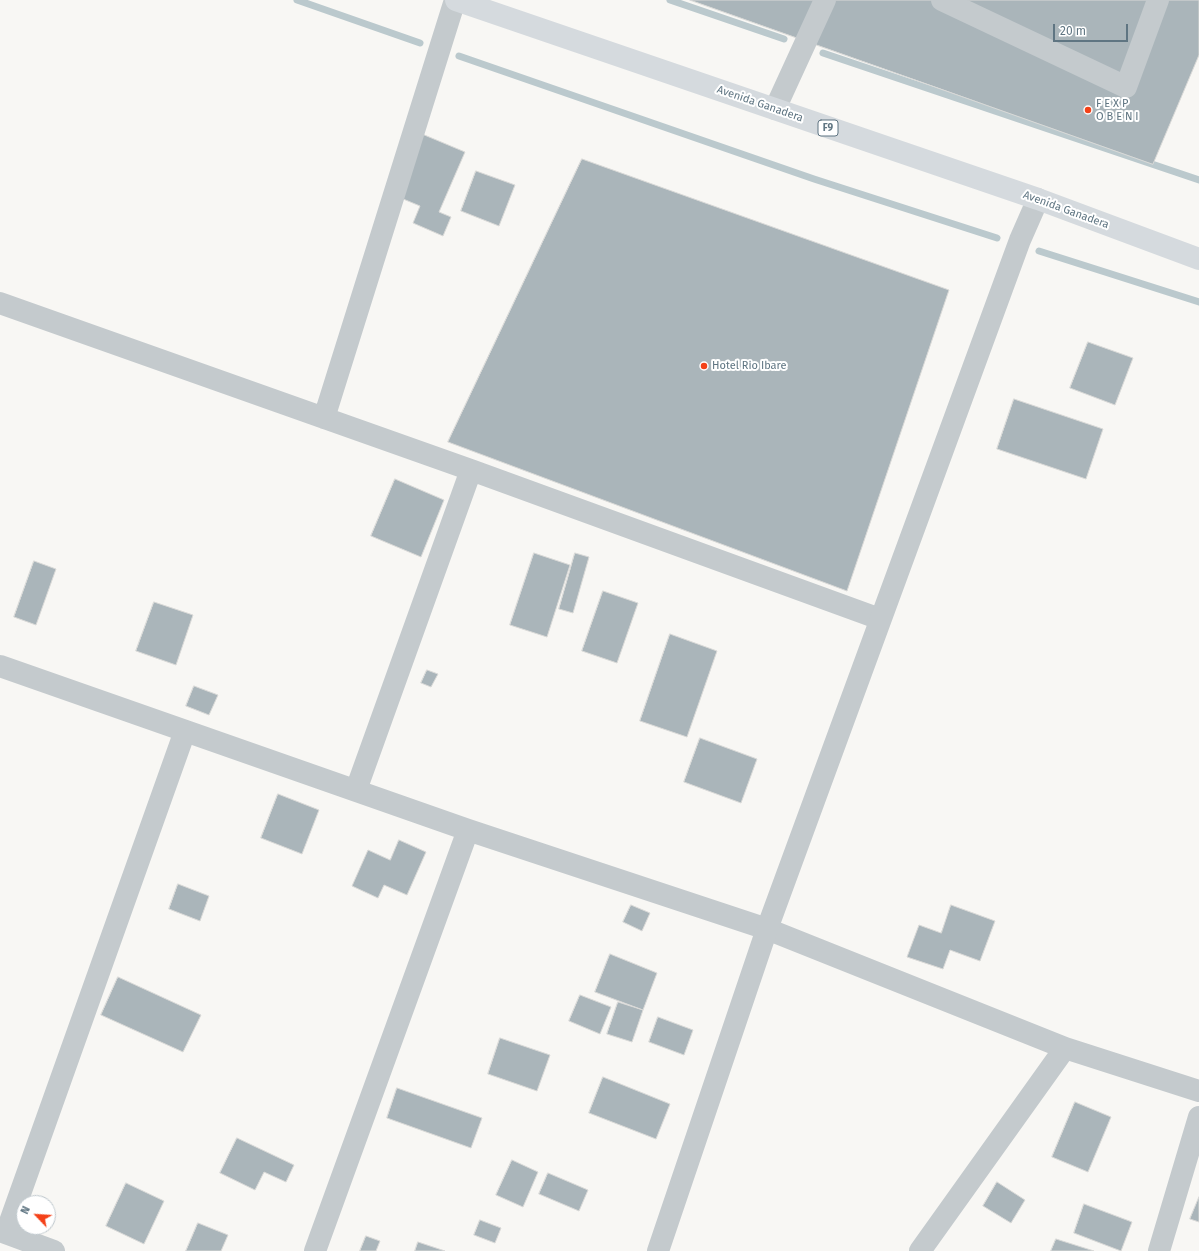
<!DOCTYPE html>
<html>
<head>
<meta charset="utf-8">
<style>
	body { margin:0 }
	#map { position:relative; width:1199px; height:1251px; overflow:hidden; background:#f8f7f4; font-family:"Fira Sans",sans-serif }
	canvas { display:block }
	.north { position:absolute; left:16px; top:1195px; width:40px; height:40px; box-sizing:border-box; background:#fff; border:1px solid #bfc8cd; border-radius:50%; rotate:295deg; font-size:11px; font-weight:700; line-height:16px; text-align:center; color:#5f7582 }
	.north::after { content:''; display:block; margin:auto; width:14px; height:18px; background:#f44118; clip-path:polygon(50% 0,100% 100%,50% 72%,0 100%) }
	.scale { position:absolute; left:1053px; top:24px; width:75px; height:18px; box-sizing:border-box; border:2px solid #5f7582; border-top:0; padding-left:5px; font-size:12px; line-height:14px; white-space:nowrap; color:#5f7582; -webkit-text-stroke:3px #fff; paint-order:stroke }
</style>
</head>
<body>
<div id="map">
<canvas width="1199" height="1251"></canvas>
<div class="north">N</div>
<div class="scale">20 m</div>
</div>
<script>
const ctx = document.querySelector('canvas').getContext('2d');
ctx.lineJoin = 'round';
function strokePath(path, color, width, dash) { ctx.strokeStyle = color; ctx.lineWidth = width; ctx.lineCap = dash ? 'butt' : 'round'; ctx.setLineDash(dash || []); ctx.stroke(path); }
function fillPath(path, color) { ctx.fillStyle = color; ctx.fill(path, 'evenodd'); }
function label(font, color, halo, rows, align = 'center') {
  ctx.font = font + ' "Fira Sans",sans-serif'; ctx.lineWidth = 4; ctx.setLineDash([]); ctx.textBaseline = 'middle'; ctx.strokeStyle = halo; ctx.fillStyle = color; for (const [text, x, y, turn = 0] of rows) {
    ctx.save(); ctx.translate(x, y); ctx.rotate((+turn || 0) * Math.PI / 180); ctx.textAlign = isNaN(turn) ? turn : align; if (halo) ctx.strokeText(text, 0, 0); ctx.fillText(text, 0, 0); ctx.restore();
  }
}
const stream = new Path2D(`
	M 297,0 L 420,43
	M 670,0 L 784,39
	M 823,53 L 1199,180
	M 459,56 L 814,179 L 997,238
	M 1039,251 L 1199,302`);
const building = new Path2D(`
	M 690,0 L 1199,0 L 1199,55 L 1153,164 Z
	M 422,134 L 465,152 L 439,212 L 451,217 L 443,236 L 413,223 L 420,206 L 396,196 Z
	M 582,159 L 949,290 L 847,591 L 448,442 Z
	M 476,171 L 515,185 L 499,226 L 461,211 Z
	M 1088,342 L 1133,358 L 1115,405 L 1070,388 Z
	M 1014,399 L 1103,429 L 1086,479 L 997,449 Z
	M 395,479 L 444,500 L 421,557 L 371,536 Z
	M 534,553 L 570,565 L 547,637 L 510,625 Z
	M 575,553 L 589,557 L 573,613 L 559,609 Z
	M 34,561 L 56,569 L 36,625 L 14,617 Z
	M 603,591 L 638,603 L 617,663 L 582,651 Z
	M 154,602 L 193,615 L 176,665 L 136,651 Z
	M 670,634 L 717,651 L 687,737 L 640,721 Z
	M 427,670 L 438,674 L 431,687 L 421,683 Z
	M 194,686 L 218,695 L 209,715 L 186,706 Z
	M 700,738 L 757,759 L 741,803 L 684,782 Z
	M 278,794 L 319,810 L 302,854 L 261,838 Z
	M 399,840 L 426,852 L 407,895 L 384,885 L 378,898 L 352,886 L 368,850 L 390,860 Z
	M 178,884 L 209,896 L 200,921 L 169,909 Z
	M 631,905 L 650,913 L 642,931 L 623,922 Z
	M 951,905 L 995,921 L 980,961 L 950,950 L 943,969 L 907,957 L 919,925 L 941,933 Z
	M 610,954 L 657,973 L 643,1010 L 595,992 Z
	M 118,977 L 201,1015 L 183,1052 L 101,1015 Z
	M 580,995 L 611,1007 L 600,1034 L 569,1021 Z
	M 618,1002 L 643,1010 L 632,1042 L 607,1034 Z
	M 658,1017 L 693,1030 L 684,1055 L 649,1042 Z
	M 500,1038 L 550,1055 L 537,1091 L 488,1074 Z
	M 603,1077 L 670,1104 L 656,1139 L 589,1113 Z
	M 397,1088 L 482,1118 L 471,1148 L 387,1118 Z
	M 1075,1102 L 1111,1117 L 1088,1172 L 1052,1157 Z
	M 237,1138 L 294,1165 L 286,1182 L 264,1172 L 255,1190 L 220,1173 Z
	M 512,1160 L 538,1172 L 523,1207 L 496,1195 Z
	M 548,1173 L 588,1190 L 579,1211 L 539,1194 Z
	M 997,1182 L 1025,1200 L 1011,1223 L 983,1206 Z
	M 126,1183 L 164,1201 L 144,1244 L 106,1226 Z
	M 1199,1197 L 1199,1222 L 1190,1219 Z
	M 1084,1204 L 1132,1222 L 1121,1251 L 1074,1233 Z
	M 480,1220 L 501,1228 L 495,1243 L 474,1235 Z
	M 198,1223 L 228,1235 L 221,1251 L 186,1251 Z
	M 366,1236 L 380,1241 L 376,1251 L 360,1251 Z
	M 1056,1239 L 1094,1251 L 1051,1251 Z
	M 418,1242 L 445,1251 L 415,1251 Z`);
const minor = new Path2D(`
	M 942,0 L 1126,87 L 1158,0
	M 775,109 L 825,0
	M 0,303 L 471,470 L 880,619
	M 324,418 L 455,0
	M 0,666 L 468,830 L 767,929 L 1065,1048 L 1199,1091
	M 356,790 L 471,470
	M 0,1231 L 54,1251
	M 6,1233 L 185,731
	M 315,1251 L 468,830
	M 920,1251 L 1065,1048
	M 1159,1251 L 1199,1117`);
const tertiary = new Path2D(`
	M 658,1251 L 767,929 L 1020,240 L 1038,199`);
const trunk = new Path2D(`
	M 456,0 L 1038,199 L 1199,259`);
const markers = [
	[1088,110,4,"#f44118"],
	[704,366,4,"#f44118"]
];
const shields = [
	[828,128,20]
];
const shieldNames = [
	["F9",828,128]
];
const streetNames = [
	["Avenida Ganadera",760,104,19],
	["Avenida Ganadera",1066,210,20]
];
const poiNames = [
	["F E X P",1096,104],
	["O B E N I",1096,117],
	["Hotel Rio Ibare",712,366]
];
strokePath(stream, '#bbc9cd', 7);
fillPath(building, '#aab5ba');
strokePath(building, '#d9d9d7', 1);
strokePath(minor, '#c4cacd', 22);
strokePath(tertiary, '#c4cacd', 22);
strokePath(trunk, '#d5dade', 22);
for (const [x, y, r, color] of markers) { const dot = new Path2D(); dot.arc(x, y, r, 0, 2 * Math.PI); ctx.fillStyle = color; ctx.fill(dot); strokePath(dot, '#fff', 1.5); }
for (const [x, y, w] of shields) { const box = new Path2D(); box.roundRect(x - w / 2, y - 8, w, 16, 3); ctx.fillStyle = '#fff'; ctx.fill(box); strokePath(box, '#5f7582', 1); }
label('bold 10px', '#5f7582', null, shieldNames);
label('11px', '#5f7582', '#fff', streetNames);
label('11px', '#5f7582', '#fff', poiNames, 'left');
</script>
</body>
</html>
